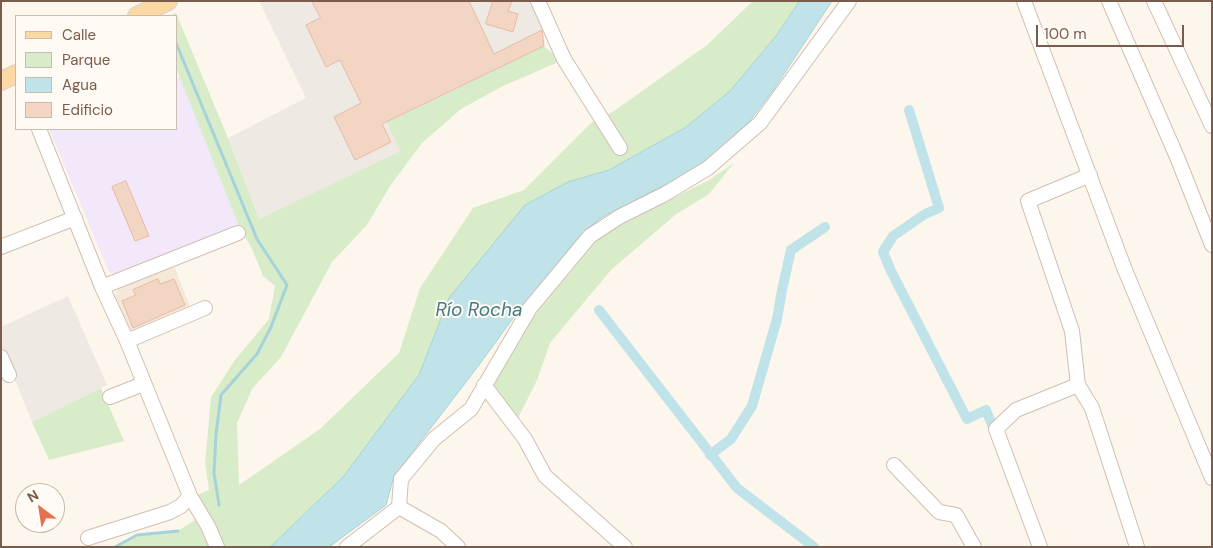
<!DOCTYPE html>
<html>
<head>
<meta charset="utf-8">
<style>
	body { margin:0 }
	#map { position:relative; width:1213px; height:548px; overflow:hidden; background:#fdf6ec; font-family:"DM Sans",sans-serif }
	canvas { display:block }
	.frame { position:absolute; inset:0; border:2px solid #7a5c4d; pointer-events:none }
	.legend { position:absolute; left:15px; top:15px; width:162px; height:115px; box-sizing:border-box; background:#fffaf3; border:1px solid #cabbb1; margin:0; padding:6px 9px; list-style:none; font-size:15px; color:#7a5c4d }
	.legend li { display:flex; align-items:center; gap:10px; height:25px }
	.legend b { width:25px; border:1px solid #cabbb1 }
	.north { position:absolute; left:15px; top:483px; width:50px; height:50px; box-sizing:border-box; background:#fffaf3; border:1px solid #cabbb1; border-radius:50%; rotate:329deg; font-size:14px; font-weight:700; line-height:20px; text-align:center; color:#7a5c4d }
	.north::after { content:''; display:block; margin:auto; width:18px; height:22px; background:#e76f51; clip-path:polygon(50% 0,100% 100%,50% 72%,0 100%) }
	.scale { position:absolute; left:1036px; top:25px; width:148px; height:22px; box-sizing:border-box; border:2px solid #7a5c4d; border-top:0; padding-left:6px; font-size:15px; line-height:18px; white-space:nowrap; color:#7a5c4d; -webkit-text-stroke:4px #fffaf3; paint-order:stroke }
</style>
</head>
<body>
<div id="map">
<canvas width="1213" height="548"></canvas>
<div class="frame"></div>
<ul class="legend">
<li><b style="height:6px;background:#fbd9a5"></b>Calle</li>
<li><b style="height:14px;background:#d8ecc9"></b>Parque</li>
<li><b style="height:14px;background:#bfe3e8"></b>Agua</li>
<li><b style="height:14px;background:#f3d5c3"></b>Edificio</li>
</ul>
<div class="north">N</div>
<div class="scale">100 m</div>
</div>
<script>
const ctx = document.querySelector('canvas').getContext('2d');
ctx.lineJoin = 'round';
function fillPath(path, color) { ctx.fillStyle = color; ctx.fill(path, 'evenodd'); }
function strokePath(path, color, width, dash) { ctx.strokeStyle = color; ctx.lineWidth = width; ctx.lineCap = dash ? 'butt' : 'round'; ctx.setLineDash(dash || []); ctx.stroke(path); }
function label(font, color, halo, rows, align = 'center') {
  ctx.font = font + ' "DM Sans",sans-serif'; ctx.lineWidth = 4; ctx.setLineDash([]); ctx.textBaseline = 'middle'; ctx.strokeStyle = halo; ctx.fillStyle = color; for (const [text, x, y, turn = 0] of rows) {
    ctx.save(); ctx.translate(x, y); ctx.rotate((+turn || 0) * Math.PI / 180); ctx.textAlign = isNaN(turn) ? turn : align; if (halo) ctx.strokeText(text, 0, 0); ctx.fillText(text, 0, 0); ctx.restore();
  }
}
const residential = new Path2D(`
	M 174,266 L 191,309 L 130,334 L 114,299 L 116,293 L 119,288 Z`);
const industrial = new Path2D(`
	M 259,1 L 531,1 L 543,30 L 544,46 L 388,122 L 400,151 L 259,219 L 228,138 L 306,98 Z
	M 68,296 L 107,385 L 32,422 L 1,346 L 1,327 Z`);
const education = new Path2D(`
	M 180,76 L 239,226 L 117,274 L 109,272 L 49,129 L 176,129 L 176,78 Z`);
const green = new Path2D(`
	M 753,1 L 800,1 L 776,36 L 730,91 L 686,127 L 656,144 L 609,170 L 568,182 L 449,298 L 419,375 L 343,477 L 270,547 L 115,547 L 137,535 L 178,531 L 206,513 L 197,495 L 209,490 L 205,463 L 211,397 L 235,360 L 269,319 L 275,286 L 263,276 L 252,249 L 239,226 L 176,68 L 176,16 L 169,16 L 176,13 L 228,138 L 259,219 L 400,151 L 387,122 L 544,46 L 561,61 L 505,85 L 461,109 L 422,143 L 390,186 L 367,225 L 332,262 L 281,357 L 252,389 L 237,423 L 239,485 L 320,429 L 399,353 L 420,288 L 473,208 L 524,190 L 591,123 L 614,111 L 707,45 Z
	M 734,163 L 709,194 L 675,215 L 611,270 L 550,343 L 537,380 L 518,418 L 520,428 L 490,388 L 516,343 L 546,299 L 600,235 L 709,180 Z
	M 101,388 L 124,441 L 49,460 L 32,422 Z`);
const water = new Path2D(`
	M 800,1 L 832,1 L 774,89 L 749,122 L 708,159 L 674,180 L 602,217 L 580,235 L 519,310 L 479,365 L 394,476 L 386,505 L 329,547 L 270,547 L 343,477 L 419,375 L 449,298 L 525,205 L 568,182 L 609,170 L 686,127 L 730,91 L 776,36 Z`);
const stream = new Path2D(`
	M 176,43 L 257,239 L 287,285 L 271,327 L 257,354 L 221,395 L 216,434 L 214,473 L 219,505
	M 115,547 L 137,535 L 178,531`);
const canal = new Path2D(`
	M 909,110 L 939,208 L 925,214 L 893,236 L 883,252 L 891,271 L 967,419 L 986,410 L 996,435
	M 599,310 L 737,488 L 814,547
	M 710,455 L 731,439 L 752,406 L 777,319 L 782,290 L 791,250 L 825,227`);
const building = new Path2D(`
	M 312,1 L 469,1 L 494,54 L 542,30 L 544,46 L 382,124 L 391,142 L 355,160 L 334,117 L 361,103 L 340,60 L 326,67 L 306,25 L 320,18 Z
	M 493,1 L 512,1 L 508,11 L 518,14 L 513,32 L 486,24 Z
	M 126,181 L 149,236 L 135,241 L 112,187 Z
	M 158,279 L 160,284 L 174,279 L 185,305 L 133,328 L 122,301 L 136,295 L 133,290 Z`);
const minor = new Path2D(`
	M 538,1 L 564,59 L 620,148
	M 1024,1 L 1125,270 L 1212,478
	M 1109,1 L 1177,157 L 1212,245
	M 1154,1 L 1212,126
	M 39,129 L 102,287 L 127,341 L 190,496 L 208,526 L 217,547
	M 1090,175 L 1028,201 L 1072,331 L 1078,385 L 1092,408 L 1137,547
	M 1,247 L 75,218
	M 102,287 L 238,233
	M 127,341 L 205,308
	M 1,357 L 9,375
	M 484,385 L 525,439 L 545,476 L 625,547
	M 110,397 L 143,384
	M 894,465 L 939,512 L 956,515 L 974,547
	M 399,507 L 441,531 L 458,547
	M 88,538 L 170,512 L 181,506 L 190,496
	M 347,547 L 399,507 L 401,479 L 434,439 L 471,409 L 530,308 L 590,236 L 619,217 L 665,194 L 708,168 L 760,123 L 849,1
	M 1040,547 L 996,429 L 1016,410 L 1078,385`);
const major = new Path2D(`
	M 137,16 L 168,1
	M 1,81 L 16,74`);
const waterNames = [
	["Río Rocha",479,311]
];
fillPath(residential, '#f5e8da');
fillPath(industrial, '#efe9e4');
fillPath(education, '#f3e8fa');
fillPath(green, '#d8ecc9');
fillPath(water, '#bfe3e8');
strokePath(water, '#a5d3da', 1);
strokePath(stream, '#a5d3da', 3);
strokePath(canal, '#bfe3e8', 10);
fillPath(building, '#f3d5c3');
strokePath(building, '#e6bba3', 1);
strokePath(minor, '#d1beb0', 16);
strokePath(major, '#dad1cd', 20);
strokePath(minor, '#fff', 14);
strokePath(major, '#fbd9a5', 18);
label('italic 19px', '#437c86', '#fffaf3', waterNames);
</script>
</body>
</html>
